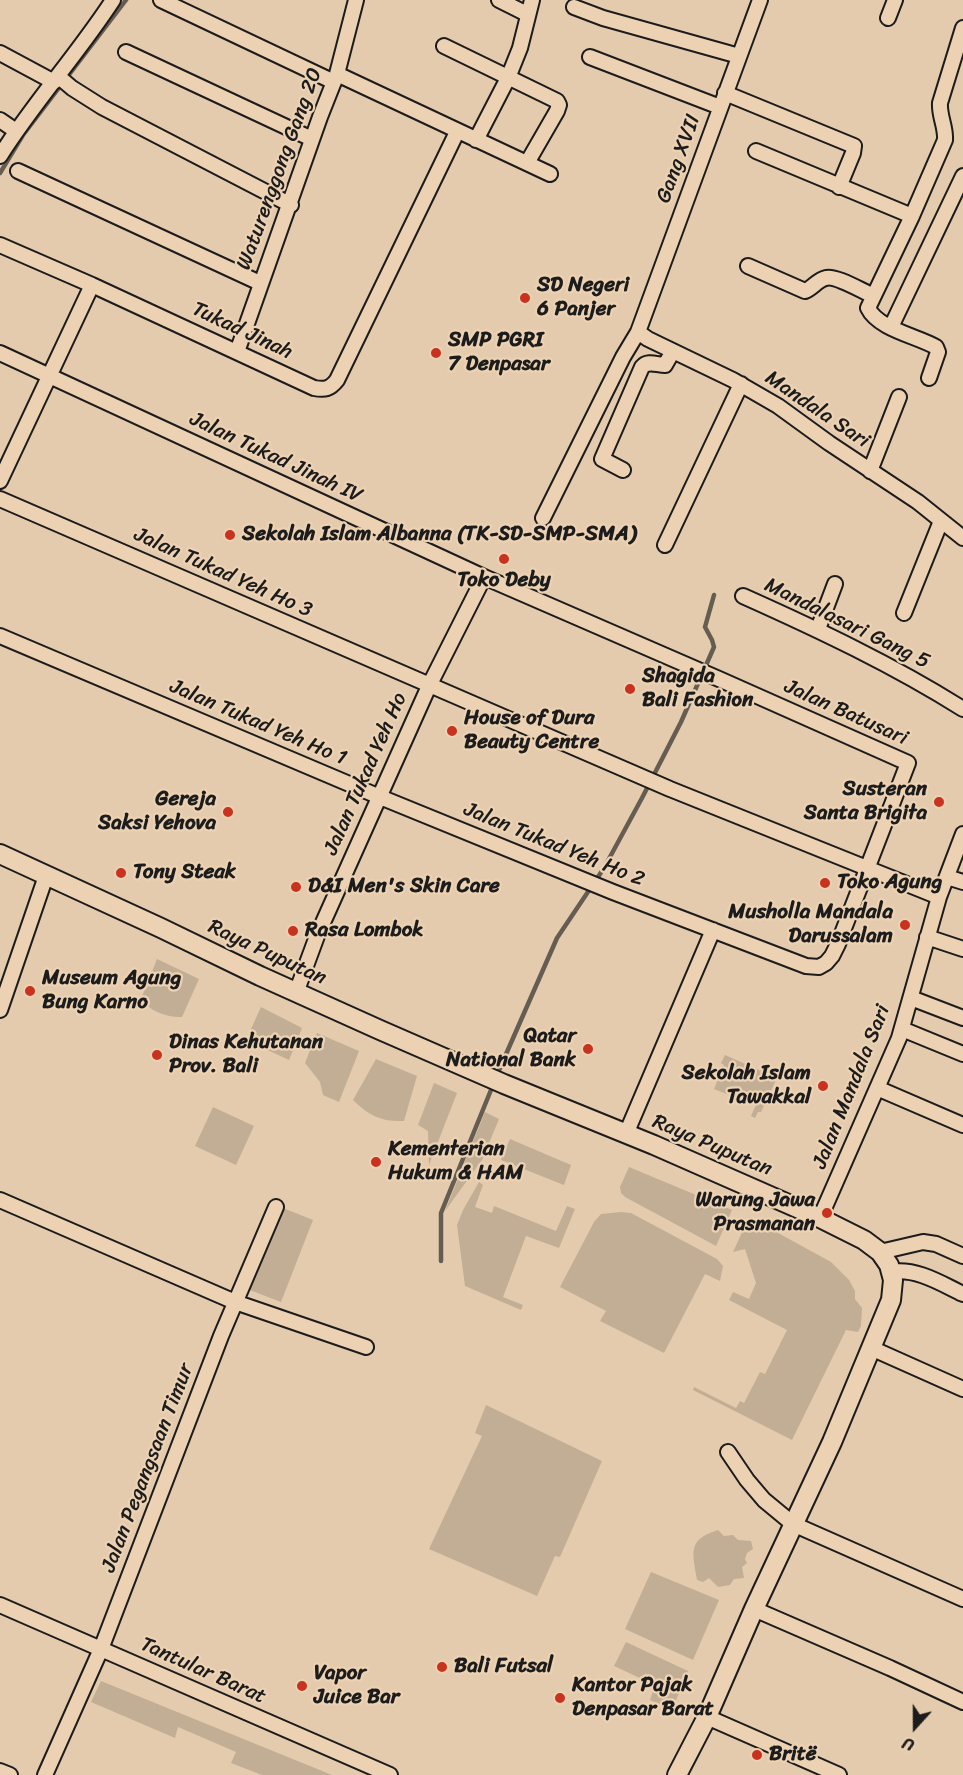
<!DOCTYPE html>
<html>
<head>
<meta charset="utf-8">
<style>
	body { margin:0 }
	#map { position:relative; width:963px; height:1775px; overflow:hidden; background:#e4cbad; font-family:Sriracha,sans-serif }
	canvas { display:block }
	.north { position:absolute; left:885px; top:1697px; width:60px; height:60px; -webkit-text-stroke:4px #ecd2b3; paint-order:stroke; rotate:201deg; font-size:16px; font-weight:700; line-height:24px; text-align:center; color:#1c1c1c }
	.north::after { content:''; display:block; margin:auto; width:21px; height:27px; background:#1c1c1c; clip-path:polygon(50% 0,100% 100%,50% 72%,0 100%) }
</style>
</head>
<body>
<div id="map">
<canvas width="963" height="1775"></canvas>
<div class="north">U</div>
</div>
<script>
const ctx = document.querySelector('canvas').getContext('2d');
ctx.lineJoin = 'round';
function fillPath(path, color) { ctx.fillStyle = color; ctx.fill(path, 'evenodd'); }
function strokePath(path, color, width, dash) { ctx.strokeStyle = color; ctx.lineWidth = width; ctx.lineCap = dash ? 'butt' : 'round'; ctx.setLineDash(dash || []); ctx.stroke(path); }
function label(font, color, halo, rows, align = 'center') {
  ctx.font = font + ' Sriracha,sans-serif'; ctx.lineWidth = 4.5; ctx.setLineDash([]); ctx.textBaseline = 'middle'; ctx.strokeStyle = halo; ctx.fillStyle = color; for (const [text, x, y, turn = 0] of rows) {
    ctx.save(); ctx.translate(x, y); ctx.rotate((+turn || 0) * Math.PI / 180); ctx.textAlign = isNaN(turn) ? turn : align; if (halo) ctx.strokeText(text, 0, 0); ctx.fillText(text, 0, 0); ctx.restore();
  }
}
const green = new Path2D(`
	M 157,959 L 199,979 L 182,1017 C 168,1018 149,1011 141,999 Z
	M 261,1007 L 302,1028 L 289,1060 L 246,1040 Z
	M 317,1033 L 359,1051 L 339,1102 L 323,1095 L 320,1082 L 305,1063 Z
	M 725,1055 L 777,1078 L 761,1112 L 758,1112 L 755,1118 L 751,1116 L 759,1098 L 738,1089 L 734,1097 L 714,1089 L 724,1065 L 721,1063 Z
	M 376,1059 L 417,1076 L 404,1121 C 382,1122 369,1116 353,1100 Z
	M 434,1083 L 457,1093 L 429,1165 L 428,1131 L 418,1125 Z
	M 213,1107 L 254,1126 L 236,1165 L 195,1146 Z
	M 485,1112 L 499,1119 L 482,1160 L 445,1211 Z
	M 510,1139 L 571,1165 L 564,1185 L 501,1160 Z
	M 629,1167 L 732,1210 L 716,1246 L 625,1197 L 621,1193 L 620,1187 Z
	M 479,1182 L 483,1185 L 475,1207 L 492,1213 L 494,1206 L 556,1231 L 567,1206 L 575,1209 L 559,1248 L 526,1236 L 503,1297 L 523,1305 L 521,1310 L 465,1286 L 457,1225 L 463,1210 Z
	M 278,1206 L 313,1220 L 281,1302 L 247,1289 Z
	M 621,1212 L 631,1213 L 717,1259 L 723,1266 L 720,1281 L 705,1274 L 664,1353 L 600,1321 L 606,1311 L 560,1287 L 594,1222 L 601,1214 Z
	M 749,1217 L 831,1262 L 849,1280 L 855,1291 L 855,1299 L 862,1308 L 861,1326 L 858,1332 L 846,1330 L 792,1440 L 693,1390 L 694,1387 L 736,1408 L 740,1401 L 744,1403 L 760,1372 L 765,1374 L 787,1330 L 729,1300 L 733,1292 L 749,1299 L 756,1283 L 745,1249 L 733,1252 Z
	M 486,1405 L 602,1461 L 560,1557 L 555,1556 L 537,1596 L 429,1549 L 482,1436 L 475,1433 Z
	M 718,1530 L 724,1536 L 733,1535 L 738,1540 L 751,1541 L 753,1549 L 747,1553 L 745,1559 L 747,1563 L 742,1567 L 744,1578 L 734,1579 L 730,1585 L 718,1587 L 709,1578 L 703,1582 L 697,1580 C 693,1553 686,1540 718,1530 Z
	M 651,1572 L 719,1600 L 693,1660 L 625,1629 Z
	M 626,1642 L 688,1671 L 672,1710 L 650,1700 L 655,1685 L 614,1666 Z
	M 101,1681 L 332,1775 L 262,1775 L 231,1763 L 236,1752 L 178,1727 L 175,1738 L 91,1702 Z`);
const stream = new Path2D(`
	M 0,173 L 23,135 L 126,0
	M 496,1077 L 557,938 L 604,868 L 642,798 L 681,722 L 714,647 L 712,640 L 705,627 L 714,595
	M 441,1261 L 441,1213 L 493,1085`);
const minor = new Path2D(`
	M 161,0 L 334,82
	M 499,0 L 527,14
	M 574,7 L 603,18 L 739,56
	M 888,18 L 895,0
	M 444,46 L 557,101 L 559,105 L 557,111 L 527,163
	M 126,52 L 312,139
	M 0,53 L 54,82
	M 590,57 L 720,107
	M 337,74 L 550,174
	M 59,77 L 72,88 L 102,107 L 291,205
	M 725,93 L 854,146 L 853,153 L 839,187
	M 0,120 L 16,131
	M 476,140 L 508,78 L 520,48 L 532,0
	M 756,151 L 912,216
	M 0,156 C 34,102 78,54 113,0
	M 18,171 L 260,283
	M 0,245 L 92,285 L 314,388 C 325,390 330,389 337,380 L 457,132
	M 748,266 L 805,291 C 813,288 817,280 826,278 C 835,275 862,291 872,295
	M 891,327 L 963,176
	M 638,332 L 648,339 L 733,380 L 778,406 L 829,443 L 918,502 L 963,538
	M 237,352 L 320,117 L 337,74 L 356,0
	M 0,353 L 484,577 L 719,679 L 908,763 L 838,944 L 832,956 L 826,963 L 819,967 L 806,966 L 613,892 L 380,797 L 0,636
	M 929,378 L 938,352 L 936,347 C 917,336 878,329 868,308 L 912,216 L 945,140 C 946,127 939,116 940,103 L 963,28
	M 623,470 L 602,459 L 642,367 C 648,360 657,365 665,365 L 673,351
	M 870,471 L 899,397
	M 0,481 L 92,285
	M 0,499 L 670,789 L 939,897
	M 543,518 L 623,357 L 638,332 L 760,0
	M 665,545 L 741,384
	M 743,596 C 819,630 893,665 963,709
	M 904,613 L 941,521
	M 818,629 L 835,584
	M 947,877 L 963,882
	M 927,937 L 963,949
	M 296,993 L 317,936 L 429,686 L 484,577
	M 911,998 L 963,1018
	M 0,1010 L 46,876
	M 902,1029 L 963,1054
	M 877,1088 L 963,1125
	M 626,1134 L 713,930
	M 0,1200 L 235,1302 L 366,1347
	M 820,1218 L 899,1038 L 939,897 L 963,834
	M 880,1252 L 923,1242 L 936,1244 L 963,1256
	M 891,1272 C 917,1268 940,1283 963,1294
	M 871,1348 L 963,1389
	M 728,1452 L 747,1480 L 764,1500 L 793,1524 L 963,1599
	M 0,1605 L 390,1775
	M 754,1609 L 890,1668 L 963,1702
	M 707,1717 L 839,1775
	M 0,1771 L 10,1775
	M 45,1775 L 101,1649 L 221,1336 L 276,1207`);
const major = new Path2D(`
	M 0,854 L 161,928 L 260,976 L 380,1030 L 504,1084 L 654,1145 L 820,1218 L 864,1240 L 880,1252 L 889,1265 L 893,1280 L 891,1300 L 832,1442 L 754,1609 L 707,1717 L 677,1775`);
const markers = [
	[525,298,6,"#c8321e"],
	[436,353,6,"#c8321e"],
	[230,535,6,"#c8321e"],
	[504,559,6,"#c8321e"],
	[630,689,6,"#c8321e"],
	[452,731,6,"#c8321e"],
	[939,802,6,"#c8321e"],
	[228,812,6,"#c8321e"],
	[121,873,6,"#c8321e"],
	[825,883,6,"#c8321e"],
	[296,887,6,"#c8321e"],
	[905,925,6,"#c8321e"],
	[293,931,6,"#c8321e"],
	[30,991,6,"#c8321e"],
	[588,1049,6,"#c8321e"],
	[157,1055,6,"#c8321e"],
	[823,1086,6,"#c8321e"],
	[376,1162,6,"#c8321e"],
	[827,1213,6,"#c8321e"],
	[442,1667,6,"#c8321e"],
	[302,1686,6,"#c8321e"],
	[560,1698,6,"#c8321e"],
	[757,1755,6,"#c8321e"]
];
const streetNames = [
	["Gang XVII",679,159,-70],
	["Waturenggong Gang 20",280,169,-70],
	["Tukad Jinah",242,331,25],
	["Mandala Sari",817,410,34],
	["Jalan Tukad Jinah IV",276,458,25],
	["Jalan Tukad Yeh Ho 3",223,573,24],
	["Mandalasari Gang 5",847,624,26],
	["Jalan Batusari",846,713,24],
	["Jalan Tukad Yeh Ho 1",258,723,23],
	["Jalan Tukad Yeh Ho",366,774,-66],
	["Jalan Tukad Yeh Ho 2",554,845,22],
	["Raya Puputan",267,953,25],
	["Jalan Mandala Sari",852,1087,-68],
	["Raya Puputan",712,1146,23],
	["Jalan Pegangsaan Timur",148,1468,-69],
	["Tantular Barat",203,1671,24]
];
const poiNames = [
	["SD Negeri",537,286],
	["6 Panjer",537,310],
	["SMP PGRI",448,341],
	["7 Denpasar",448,365],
	["Sekolah Islam Albanna (TK-SD-SMP-SMA)",242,535],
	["Toko Deby",504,581,"center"],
	["Shagida",642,677],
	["Bali Fashion",642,701],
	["House of Dura",464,719],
	["Beauty Centre",464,743],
	["Susteran",927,790,"right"],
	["Santa Brigita",927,814,"right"],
	["Gereja",216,800,"right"],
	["Saksi Yehova",216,824,"right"],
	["Tony Steak",133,873],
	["Toko Agung",837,883],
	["D&I Men's Skin Care",308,887],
	["Musholla Mandala",893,913,"right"],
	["Darussalam",893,937,"right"],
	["Rasa Lombok",305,931],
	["Museum Agung",42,979],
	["Bung Karno",42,1003],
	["Qatar",576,1037,"right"],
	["National Bank",576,1061,"right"],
	["Dinas Kehutanan",169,1043],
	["Prov. Bali",169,1067],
	["Sekolah Islam",811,1074,"right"],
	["Tawakkal",811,1098,"right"],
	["Kementerian",388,1150],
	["Hukum & HAM",388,1174],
	["Warung Jawa",815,1201,"right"],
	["Prasmanan",815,1225,"right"],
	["Bali Futsal",454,1667],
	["Vapor",314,1674],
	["Juice Bar",314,1698],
	["Kantor Pajak",572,1686],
	["Denpasar Barat",572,1710],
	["Britë",769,1755]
];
fillPath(green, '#c2ae95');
strokePath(stream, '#665d52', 4.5);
strokePath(minor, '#1c1c1c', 18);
strokePath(major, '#1c1c1c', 22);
strokePath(minor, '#ecd2b3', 14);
strokePath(major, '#ecd2b3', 18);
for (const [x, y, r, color] of markers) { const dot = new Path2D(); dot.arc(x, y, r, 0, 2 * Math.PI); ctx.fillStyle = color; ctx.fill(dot); strokePath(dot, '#ecd2b3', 2); }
label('21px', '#1c1c1c', '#ecd2b3', streetNames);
label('bold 21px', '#1c1c1c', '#ecd2b3', poiNames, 'left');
</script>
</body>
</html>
